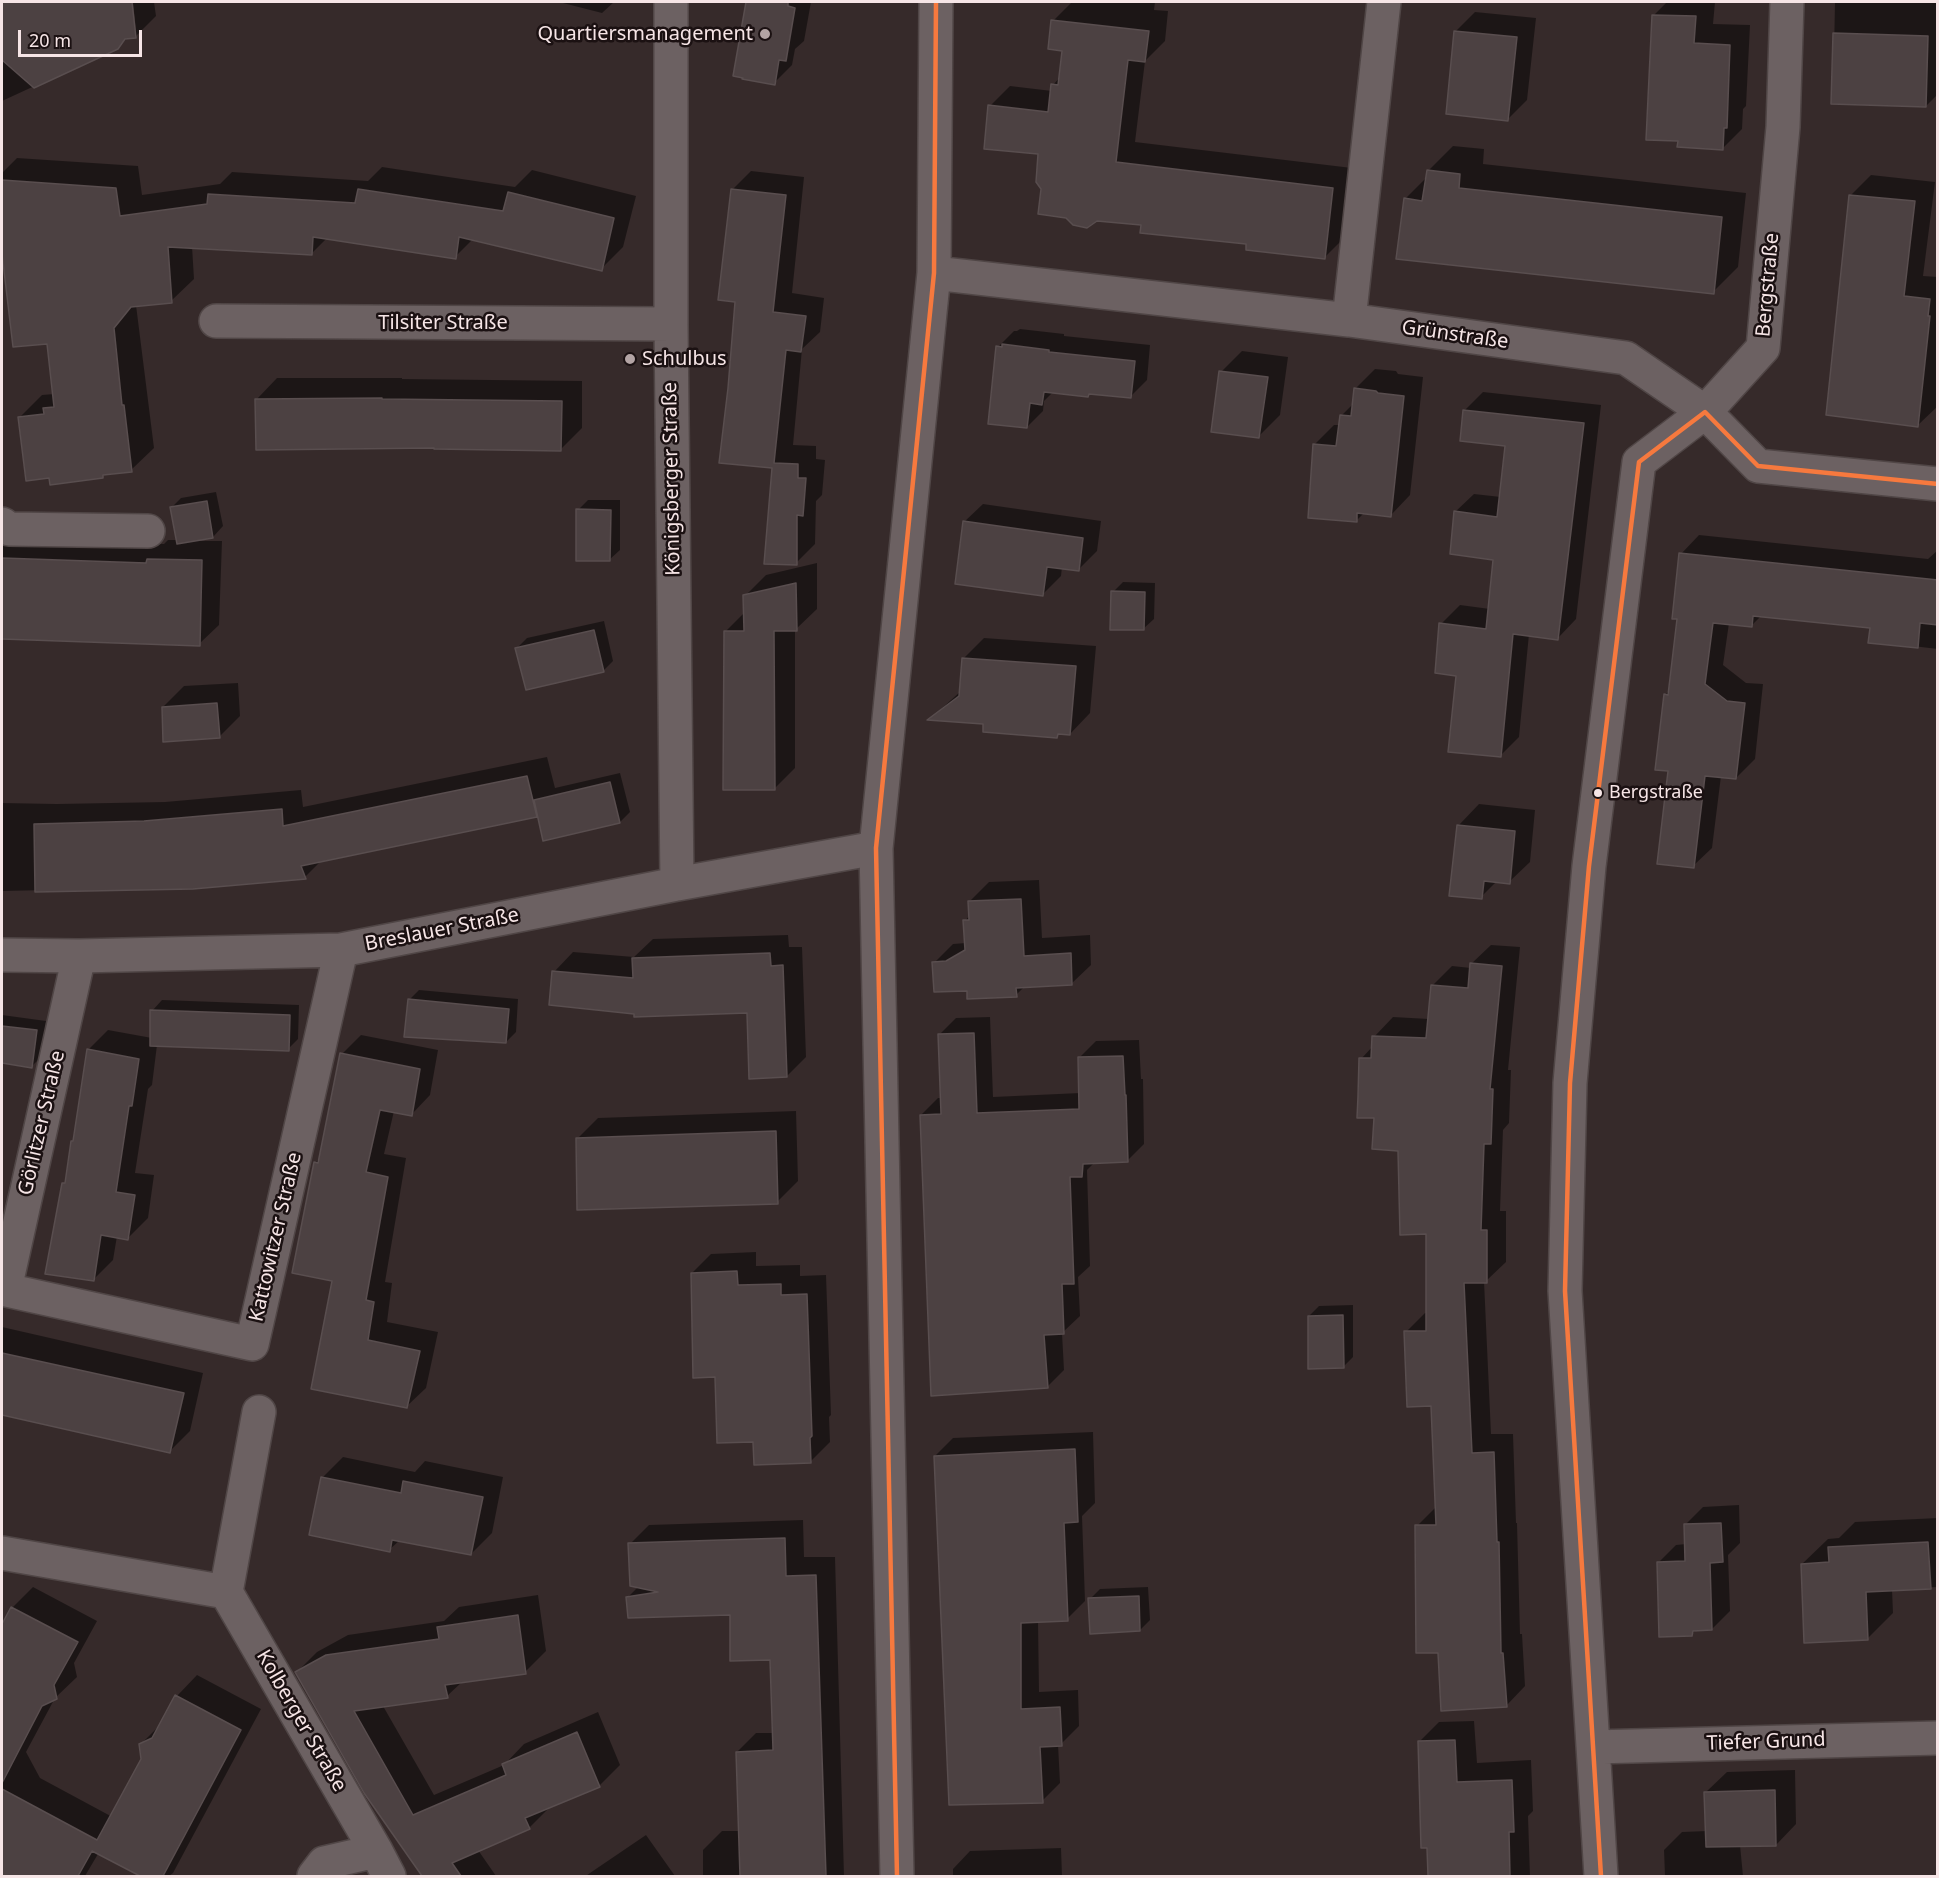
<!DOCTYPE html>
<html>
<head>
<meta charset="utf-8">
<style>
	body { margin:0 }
	#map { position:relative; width:1939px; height:1878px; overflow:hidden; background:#362a2a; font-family:"Noto Sans",sans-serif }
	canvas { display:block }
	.frame { position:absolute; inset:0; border:3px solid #f6e5e6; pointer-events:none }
	.scale { position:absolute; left:18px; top:30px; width:124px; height:27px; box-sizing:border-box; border:3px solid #f6e5e6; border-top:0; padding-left:8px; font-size:18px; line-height:21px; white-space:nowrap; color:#f6e5e6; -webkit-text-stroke:4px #1b1112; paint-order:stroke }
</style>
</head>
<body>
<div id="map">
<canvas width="1939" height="1878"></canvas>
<div class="frame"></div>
<div class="scale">20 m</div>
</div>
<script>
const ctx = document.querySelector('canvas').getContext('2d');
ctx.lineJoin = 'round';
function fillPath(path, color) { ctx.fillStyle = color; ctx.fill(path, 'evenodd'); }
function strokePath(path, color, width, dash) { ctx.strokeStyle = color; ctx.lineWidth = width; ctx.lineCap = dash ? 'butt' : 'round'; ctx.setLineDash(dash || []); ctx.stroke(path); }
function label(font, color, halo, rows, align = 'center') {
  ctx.font = font + ' "Noto Sans",sans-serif'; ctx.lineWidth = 5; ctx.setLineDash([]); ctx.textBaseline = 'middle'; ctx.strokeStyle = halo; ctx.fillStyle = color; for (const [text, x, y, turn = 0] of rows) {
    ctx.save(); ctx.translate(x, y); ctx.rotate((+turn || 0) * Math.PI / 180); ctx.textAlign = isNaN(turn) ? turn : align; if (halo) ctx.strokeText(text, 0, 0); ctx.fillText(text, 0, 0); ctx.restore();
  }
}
const shadow = new Path2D(`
	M 2,2 L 130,2 L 134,32 L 136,30 L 133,2 L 154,2 L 156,16 L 135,37 L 128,37 L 117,48 L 2,101 Z
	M 559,2 L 614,2 L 602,13 Z
	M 748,2 L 811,2 L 804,41 L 795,49 L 792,65 L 774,83 L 734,75 Z
	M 1072,2 L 1155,2 L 1154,10 L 1168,11 L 1165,41 L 1145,61 L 1135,142 L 1352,168 L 1345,237 L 1325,257 L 1143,224 L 1042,189 L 1039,153 L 990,106 L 1010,86 L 1052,91 L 1053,85 L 1061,76 L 1064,50 L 1053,21 Z
	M 1667,2 L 1715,2 L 1713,24 L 1750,25 L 1746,106 L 1743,109 L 1742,129 L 1722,149 L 1680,140 L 1653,16 Z
	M 1835,2 L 1938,2 L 1938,94 L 1926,106 L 1833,103 Z
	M 1475,12 L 1536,18 L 1527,100 L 1508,119 L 1456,31 Z
	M 1453,146 L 1484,149 L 1483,164 L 1746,193 L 1738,267 L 1713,292 L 1405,199 L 1427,177 L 1428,171 Z
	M 17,158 L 138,166 L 142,195 L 220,184 L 232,172 L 368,181 L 382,167 L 515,187 L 532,170 L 636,196 L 623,247 L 601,269 L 473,239 L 455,257 L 327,238 L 312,253 L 192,246 L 194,279 L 171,301 L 136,305 L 154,448 L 131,470 L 105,474 L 103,476 L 19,418 L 42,395 L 54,394 L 48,342 L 14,346 L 2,237 L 2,173 Z
	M 751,171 L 804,177 L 792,293 L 824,298 L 820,332 L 802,349 L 793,445 L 816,446 L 816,459 L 825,460 L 822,495 L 816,501 L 815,544 L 796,563 L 773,467 L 729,388 L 736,300 L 732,190 Z
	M 1871,175 L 1935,182 L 1923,276 L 1938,277 L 1938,406 L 1918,425 L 1851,195 Z
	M 1020,329 L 1064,334 L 1064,336 L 1150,345 L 1147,380 L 1131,396 L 1053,392 L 1044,401 L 1043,411 L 1027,427 L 998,347 L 1014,331 L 1017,331 Z
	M 1242,351 L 1288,357 L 1280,415 L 1259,436 L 1221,372 Z
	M 1375,369 L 1396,371 L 1398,374 L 1423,377 L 1410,495 L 1391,515 L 1364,513 L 1356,521 L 1314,445 L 1334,425 L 1340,425 L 1341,416 L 1354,403 L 1355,389 Z
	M 277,378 L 402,378 L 402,379 L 582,381 L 582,428 L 561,449 L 257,399 Z
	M 1483,392 L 1601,405 L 1576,619 L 1558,638 L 1529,634 L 1519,737 L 1500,756 L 1458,674 L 1441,624 L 1460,605 L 1490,609 L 1495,558 L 1455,512 L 1474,494 L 1501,497 L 1507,445 L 1465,410 Z
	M 216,492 L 223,526 L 213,537 L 198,539 L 198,541 L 222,541 L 219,625 L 199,644 L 2,638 L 2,539 L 164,544 L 168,540 L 178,540 L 171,508 L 181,498 Z
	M 588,500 L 620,500 L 620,550 L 609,560 L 578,510 Z
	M 983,504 L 1101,521 L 1097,551 L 1079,569 L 1062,567 L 1061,576 L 1043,594 L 964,522 Z
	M 1699,535 L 1928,559 L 1938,550 L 1938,649 L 1870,641 L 1871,627 L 1762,615 L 1751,626 L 1729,623 L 1723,665 L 1746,683 L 1763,684 L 1755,759 L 1736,778 L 1721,776 L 1712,848 L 1693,866 L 1669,770 L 1665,695 L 1670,690 L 1679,618 L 1681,554 Z
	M 817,563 L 817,609 L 795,630 L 795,768 L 774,789 L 725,632 L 745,612 L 745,596 L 766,575 Z
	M 1123,582 L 1155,583 L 1154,619 L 1143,629 L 1113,592 Z
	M 604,621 L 613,661 L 603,671 L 517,648 L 527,638 Z
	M 984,638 L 1096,646 L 1090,713 L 1070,734 L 1060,733 L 1057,736 L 985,723 L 930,719 L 961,691 L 963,659 Z
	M 238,683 L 240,716 L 219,737 L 163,707 L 184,686 Z
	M 547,757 L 555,788 L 620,773 L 630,812 L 620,822 L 538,814 L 322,860 L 305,877 L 193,887 L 2,891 L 2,803 L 57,804 L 165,802 L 301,790 L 303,807 Z
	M 1479,804 L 1535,810 L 1530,862 L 1509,882 L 1497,881 L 1481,897 L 1459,825 Z
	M 1039,880 L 1042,938 L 1090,935 L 1091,965 L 1071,984 L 1025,986 L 1016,995 L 968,989 L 934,963 L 953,944 L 966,943 L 965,921 L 970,915 L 969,902 L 989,882 Z
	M 788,935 L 789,947 L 802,947 L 806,1057 L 787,1076 L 748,1012 L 635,1012 L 554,972 L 573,952 L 634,957 L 653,939 Z
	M 1491,945 L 1520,947 L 1508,1070 L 1511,1070 L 1509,1123 L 1503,1130 L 1500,1211 L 1506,1211 L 1506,1262 L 1486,1281 L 1484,1281 L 1491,1434 L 1513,1434 L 1516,1523 L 1517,1523 L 1520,1634 L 1522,1634 L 1525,1686 L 1506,1706 L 1440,1651 L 1417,1526 L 1437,1506 L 1433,1404 L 1406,1332 L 1425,1313 L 1428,1313 L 1428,1232 L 1399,1149 L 1375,1117 L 1361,1059 L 1373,1046 L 1374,1037 L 1393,1017 L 1429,1019 L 1432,986 L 1452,966 L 1471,968 L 1471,964 Z
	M 419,990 L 518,999 L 516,1032 L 506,1042 L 409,1000 Z
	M 162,1000 L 299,1005 L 298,1039 L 288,1049 L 157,1045 L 152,1085 L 148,1089 L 135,1173 L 154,1175 L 148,1218 L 128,1238 L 117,1236 L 113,1260 L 93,1280 L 63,1184 L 67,1180 L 72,1142 L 75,1139 L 88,1050 L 108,1030 L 152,1038 L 152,1011 Z
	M 2,1015 L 46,1021 L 42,1056 L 32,1066 L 2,1062 Z
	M 990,1017 L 993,1097 L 1080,1093 L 1079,1058 L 1096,1041 L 1139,1040 L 1141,1079 L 1143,1079 L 1144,1144 L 1127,1161 L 1095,1162 L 1087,1170 L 1090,1266 L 1078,1277 L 1080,1316 L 1062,1333 L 1064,1370 L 1048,1386 L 921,1115 L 938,1098 L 942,1098 L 939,1035 L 956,1018 Z
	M 361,1035 L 438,1050 L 430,1095 L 412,1114 L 394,1111 L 384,1154 L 406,1158 L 385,1282 L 392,1283 L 387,1322 L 438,1332 L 426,1388 L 407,1406 L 313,1387 L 333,1280 L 315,1163 L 320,1158 L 342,1054 Z
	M 796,1111 L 798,1181 L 777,1202 L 577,1139 L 598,1118 Z
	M 756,1252 L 756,1266 L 800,1265 L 800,1276 L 826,1275 L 831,1415 L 829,1417 L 830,1442 L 810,1462 L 755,1440 L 717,1375 L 692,1273 L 711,1254 Z
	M 1353,1305 L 1353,1357 L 1343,1367 L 1309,1316 L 1319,1306 Z
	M 2,1327 L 203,1373 L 190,1431 L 169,1452 L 2,1414 Z
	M 1093,1432 L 1095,1503 L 1082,1516 L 1085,1601 L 1067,1619 L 1038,1620 L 1039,1692 L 1078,1690 L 1079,1726 L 1061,1744 L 1058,1744 L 1060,1783 L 1042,1801 L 935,1456 L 953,1438 Z
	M 343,1457 L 415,1472 L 425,1461 L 503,1477 L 492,1533 L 471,1554 L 400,1540 L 389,1550 L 322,1478 Z
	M 1739,1505 L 1740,1543 L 1728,1555 L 1730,1611 L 1712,1629 L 1697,1629 L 1692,1634 L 1658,1563 L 1676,1545 L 1686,1544 L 1685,1525 L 1703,1507 Z
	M 1938,1518 L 1938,1587 L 1892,1589 L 1893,1613 L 1868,1638 L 1802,1564 L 1828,1539 L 1839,1538 L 1855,1522 Z
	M 803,1520 L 804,1557 L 835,1557 L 844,1876 L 703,1876 L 703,1850 L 722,1831 L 740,1831 L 737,1752 L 756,1733 L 774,1733 L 771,1658 L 731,1613 L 628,1597 L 639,1586 L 630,1544 L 649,1525 Z
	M 33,1587 L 97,1621 L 74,1663 L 77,1677 L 55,1698 L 26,1752 L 40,1778 L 118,1820 L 85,1876 L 10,1876 L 2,1872 L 2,1627 L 12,1608 Z
	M 1148,1587 L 1150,1620 L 1140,1630 L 1090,1599 L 1100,1589 Z
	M 538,1595 L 546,1651 L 525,1672 L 462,1682 L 447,1696 L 383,1706 L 434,1795 L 504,1765 L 524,1744 L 598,1712 L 620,1765 L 599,1786 L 550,1807 L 529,1828 L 478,1850 L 496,1876 L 424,1876 L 365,1792 L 297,1672 L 317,1652 L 348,1635 L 444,1621 L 459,1607 Z
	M 197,1675 L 261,1709 L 173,1873 L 169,1876 L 147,1876 L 119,1804 L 143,1760 L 141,1744 L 162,1723 L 177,1696 Z
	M 1474,1721 L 1477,1763 L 1531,1760 L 1533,1811 L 1528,1816 L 1530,1876 L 1429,1876 L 1419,1742 L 1439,1722 Z
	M 1795,1770 L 1796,1824 L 1776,1845 L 1740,1845 L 1743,1876 L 1665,1876 L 1664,1850 L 1682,1832 L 1707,1831 L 1706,1792 L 1727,1772 Z
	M 646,1835 L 675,1876 L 586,1876 L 590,1873 Z
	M 1061,1848 L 1062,1876 L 953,1876 L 953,1869 L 970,1851 Z`);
const building = new Path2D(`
	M 2,2 L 132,2 L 136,38 L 125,39 L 118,49 L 34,88 L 2,60 Z
	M 746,2 L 788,2 L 788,6 L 795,8 L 786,61 L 779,60 L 775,85 L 742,79 L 743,78 L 733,76 Z
	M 1652,15 L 1696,16 L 1694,43 L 1730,45 L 1727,128 L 1724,128 L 1723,150 L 1677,147 L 1678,141 L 1646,140 Z
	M 1051,20 L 1149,31 L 1145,62 L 1128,60 L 1116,162 L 1333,188 L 1325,259 L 1246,250 L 1246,244 L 1140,233 L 1141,225 L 1097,221 L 1087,228 L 1073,225 L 1066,218 L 1038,214 L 1041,189 L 1036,182 L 1038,154 L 984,149 L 988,105 L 1048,112 L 1051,84 L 1058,85 L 1062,51 L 1048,49 Z
	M 1454,31 L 1517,37 L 1508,121 L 1446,114 Z
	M 1833,33 L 1928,36 L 1926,107 L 1831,104 Z
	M 1427,170 L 1460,174 L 1459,188 L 1722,217 L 1714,294 L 1396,259 L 1404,198 L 1422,201 Z
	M 2,180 L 116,188 L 120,216 L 207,204 L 208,194 L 355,203 L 358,189 L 503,211 L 508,192 L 614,218 L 602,271 L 459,237 L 456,259 L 313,237 L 312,255 L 168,247 L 172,303 L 131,307 L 114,328 L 122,405 L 124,405 L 132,472 L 103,475 L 103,478 L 50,485 L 49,478 L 26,481 L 18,417 L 44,414 L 43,408 L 54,407 L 47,344 L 13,347 L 2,254 Z
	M 731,189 L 786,195 L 773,312 L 806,316 L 801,352 L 786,350 L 774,463 L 798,464 L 798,478 L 806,478 L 803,516 L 797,515 L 797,565 L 764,564 L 772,468 L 719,463 L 728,388 L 735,302 L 718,300 Z
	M 1849,195 L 1915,201 L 1904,296 L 1930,299 L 1928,316 L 1930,316 L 1918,427 L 1826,415 Z
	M 1002,344 L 1049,350 L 1049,352 L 1135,361 L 1131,398 L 1089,394 L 1088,397 L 1044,392 L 1042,405 L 1030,403 L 1027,428 L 988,424 L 996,346 L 1002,347 Z
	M 1219,371 L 1268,377 L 1259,438 L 1211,432 Z
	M 1354,388 L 1376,391 L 1378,393 L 1404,396 L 1391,517 L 1357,513 L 1357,522 L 1308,518 L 1313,444 L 1336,446 L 1340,415 L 1351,416 Z
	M 382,398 L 382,399 L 562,401 L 561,451 L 434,449 L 434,448 L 256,450 L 255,399 Z
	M 1463,410 L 1584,423 L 1558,640 L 1513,634 L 1501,757 L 1448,752 L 1456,676 L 1435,673 L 1439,623 L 1486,629 L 1493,560 L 1450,554 L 1454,511 L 1497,517 L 1505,446 L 1460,441 Z
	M 207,501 L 213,538 L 177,544 L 170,507 Z
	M 576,509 L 611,510 L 610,561 L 576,561 Z
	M 963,521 L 1083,538 L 1079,571 L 1047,567 L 1043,596 L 955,584 Z
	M 1679,553 L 1938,580 L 1938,625 L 1920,623 L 1918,648 L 1868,643 L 1870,628 L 1753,616 L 1752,627 L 1713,623 L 1705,684 L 1727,701 L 1745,703 L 1736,779 L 1705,776 L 1694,868 L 1657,864 L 1668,771 L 1655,770 L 1664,694 L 1668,695 L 1677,619 L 1672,619 Z
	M 2,558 L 146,563 L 147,559 L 202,560 L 200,646 L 2,639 Z
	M 796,583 L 797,631 L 774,631 L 775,790 L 723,790 L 724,631 L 744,631 L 743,595 Z
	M 1111,591 L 1145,592 L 1144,630 L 1110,630 Z
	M 594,630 L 604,672 L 526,690 L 515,648 Z
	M 962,658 L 1076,666 L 1070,735 L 1058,734 L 1057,738 L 983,732 L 983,724 L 927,720 L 959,696 Z
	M 217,703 L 220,738 L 163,742 L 162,707 Z
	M 527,776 L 537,817 L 301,866 L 306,879 L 193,889 L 35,892 L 34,824 L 144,821 L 282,809 L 283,826 Z
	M 610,782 L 620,823 L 543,841 L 534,800 Z
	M 1457,825 L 1515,831 L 1510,884 L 1484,881 L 1482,899 L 1449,896 Z
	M 1021,899 L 1024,956 L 1071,953 L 1072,985 L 1016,988 L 1017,997 L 967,999 L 967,991 L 934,992 L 932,962 L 946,961 L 965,950 L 963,920 L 969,920 L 968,901 Z
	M 770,953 L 771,966 L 783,965 L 787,1077 L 749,1079 L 747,1013 L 634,1017 L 634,1014 L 549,1005 L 552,971 L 633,978 L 632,958 Z
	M 1470,963 L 1502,966 L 1490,1089 L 1493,1089 L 1491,1144 L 1484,1144 L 1481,1230 L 1487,1230 L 1487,1283 L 1464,1283 L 1472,1453 L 1494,1452 L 1497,1542 L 1499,1542 L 1501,1653 L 1503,1653 L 1507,1707 L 1441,1711 L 1438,1653 L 1416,1653 L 1415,1525 L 1436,1525 L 1431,1406 L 1407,1407 L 1404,1331 L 1426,1331 L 1426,1234 L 1400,1235 L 1398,1151 L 1372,1149 L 1374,1118 L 1357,1118 L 1358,1096 L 1359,1058 L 1371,1058 L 1372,1036 L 1426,1038 L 1431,985 L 1468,988 Z
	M 408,999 L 509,1009 L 506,1043 L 404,1037 Z
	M 150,1010 L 290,1015 L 289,1051 L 150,1046 Z
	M 2,1026 L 37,1030 L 32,1068 L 2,1063 Z
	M 974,1033 L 977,1113 L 1079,1109 L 1078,1057 L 1123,1056 L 1125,1095 L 1126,1095 L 1128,1162 L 1083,1164 L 1082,1177 L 1070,1177 L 1074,1284 L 1062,1284 L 1064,1334 L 1044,1335 L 1048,1388 L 931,1396 L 920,1115 L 941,1114 L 938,1034 Z
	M 87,1049 L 139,1059 L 132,1106 L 129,1106 L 116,1192 L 135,1195 L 128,1240 L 101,1235 L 94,1281 L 45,1274 L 62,1183 L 65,1183 L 71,1141 L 73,1141 Z
	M 340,1053 L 420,1069 L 412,1116 L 380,1110 L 366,1172 L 388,1177 L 366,1300 L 374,1302 L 368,1340 L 420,1351 L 407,1408 L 311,1389 L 332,1281 L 292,1273 L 314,1162 L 318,1163 Z
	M 776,1131 L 778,1204 L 577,1210 L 576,1138 Z
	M 737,1271 L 738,1285 L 781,1284 L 781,1295 L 807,1294 L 812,1436 L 810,1438 L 811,1463 L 754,1465 L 753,1442 L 717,1443 L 715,1377 L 693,1378 L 691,1273 Z
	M 1343,1315 L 1344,1368 L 1308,1369 L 1308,1316 Z
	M 2,1353 L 184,1393 L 170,1453 L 2,1415 Z
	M 1075,1449 L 1078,1522 L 1064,1523 L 1068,1621 L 1021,1623 L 1021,1709 L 1060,1707 L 1062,1746 L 1040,1747 L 1043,1803 L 949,1805 L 934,1456 Z
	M 321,1477 L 401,1493 L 403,1481 L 483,1497 L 471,1555 L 392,1540 L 390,1552 L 309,1535 Z
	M 1721,1523 L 1723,1562 L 1710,1563 L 1712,1630 L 1693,1631 L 1692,1636 L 1659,1637 L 1657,1562 L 1685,1561 L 1684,1524 Z
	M 785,1538 L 786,1576 L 816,1575 L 826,1876 L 740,1876 L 736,1752 L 773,1750 L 770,1660 L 730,1661 L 730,1615 L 628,1618 L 626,1597 L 658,1592 L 630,1586 L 628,1543 Z
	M 1928,1542 L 1931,1589 L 1866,1592 L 1868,1640 L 1804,1643 L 1801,1564 L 1829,1562 L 1828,1547 Z
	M 1139,1596 L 1140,1631 L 1090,1634 L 1088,1598 Z
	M 11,1607 L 78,1642 L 54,1685 L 57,1699 L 42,1706 L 2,1783 L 2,1624 Z
	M 518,1615 L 526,1674 L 445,1685 L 448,1698 L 354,1711 L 413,1815 L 506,1775 L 502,1764 L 577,1732 L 600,1787 L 525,1818 L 530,1829 L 452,1863 L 461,1876 L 422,1876 L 364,1793 L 295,1672 L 326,1655 L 439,1639 L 437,1627 Z
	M 175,1695 L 241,1730 L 163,1876 L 140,1876 L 92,1851 L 78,1876 L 2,1876 L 2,1789 L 97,1840 L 141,1759 L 139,1744 L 152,1738 Z
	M 1455,1740 L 1457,1782 L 1512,1780 L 1514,1832 L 1509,1832 L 1510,1876 L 1428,1876 L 1427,1848 L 1421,1848 L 1418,1741 Z
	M 1775,1790 L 1776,1846 L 1706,1847 L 1704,1792 Z`);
const minor = new Path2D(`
	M 671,2 L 671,324 L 677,884
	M 934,273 L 1349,320 L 1626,358 L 1705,412 L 1758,466 L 1938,484
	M 1349,320 L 1384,2
	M 216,321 L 671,324
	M 2,524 L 9,529 L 148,531
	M 2,955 L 79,956 L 341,950 L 677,884 L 876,848
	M 2,1289 L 252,1344 L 341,950
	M 5,1289 L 79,956
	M 2,1553 L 226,1592 L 376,1851 L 389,1876
	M 226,1592 L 259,1412
	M 1594,1747 L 1938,1738
	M 314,1876 L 324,1863 L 376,1851
	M 897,1876 L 876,848 L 934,273 L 936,2
	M 1601,1876 L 1565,1291 L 1570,1083 L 1589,866 L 1639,462 L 1705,412 L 1763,348 L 1783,127 L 1787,2`);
const bus1 = new Path2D(`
	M 897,1876 L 876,848 L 934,273 L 936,2
	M 1601,1876 L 1565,1291 L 1570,1083 L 1589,866 L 1639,462 L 1705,412 L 1758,466 L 1938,484`);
const markers = [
	[765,34,6,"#b3a4a4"],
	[630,359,6,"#b3a4a4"],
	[1598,793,5,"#f6e5e6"]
];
const busNames = [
	["Bergstraße",1609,793]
];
const poiNames = [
	["Quartiersmanagement",753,34],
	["Schulbus",642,359,"left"]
];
const streetNames = [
	["Bergstraße",1768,285,-85],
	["Tilsiter Straße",443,323],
	["Grünstraße",1455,335,8],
	["Königsberger Straße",672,479,-91],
	["Breslauer Straße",442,930,-11],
	["Görlitzer Straße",42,1123,-77],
	["Kattowitzer Straße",276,1237,-77],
	["Kolberger Straße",301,1721,60],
	["Tiefer Grund",1766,1742,-2]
];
fillPath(shadow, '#0007');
fillPath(building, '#4c4142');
strokePath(building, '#594e4f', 1.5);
strokePath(minor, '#504646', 36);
strokePath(minor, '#6c6162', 33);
strokePath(bus1, '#f6793e', 4.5);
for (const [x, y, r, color] of markers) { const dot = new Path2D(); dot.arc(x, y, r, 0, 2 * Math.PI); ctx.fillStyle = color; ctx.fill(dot); strokePath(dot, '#1b1112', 2); }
label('18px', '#f6e5e6', '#1b1112', busNames, 'left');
label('20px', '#f6e5e6', '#1b1112', poiNames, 'right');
label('20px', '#f6e5e6', '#1b1112', streetNames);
</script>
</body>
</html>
